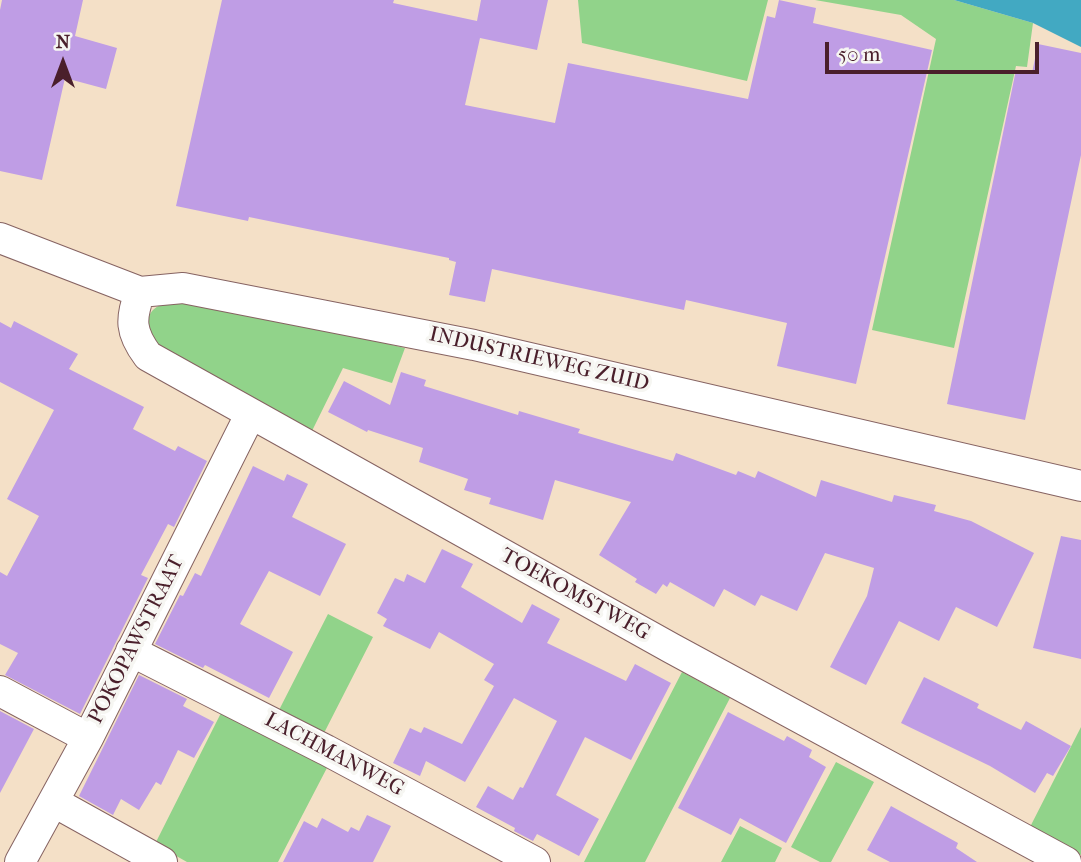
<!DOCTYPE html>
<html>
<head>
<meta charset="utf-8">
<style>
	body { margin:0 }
	#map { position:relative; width:1081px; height:862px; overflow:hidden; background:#f4e0c7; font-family:"IM FELL French Canon",serif }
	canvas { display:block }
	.north { position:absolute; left:28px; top:28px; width:70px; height:70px; -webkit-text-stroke:5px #f6f6f2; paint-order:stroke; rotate:0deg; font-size:19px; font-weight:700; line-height:28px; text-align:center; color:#4a1f2b }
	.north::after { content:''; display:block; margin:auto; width:24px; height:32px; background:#4a1f2b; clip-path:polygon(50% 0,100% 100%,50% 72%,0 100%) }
	.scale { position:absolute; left:825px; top:42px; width:214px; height:32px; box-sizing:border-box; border:4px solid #4a1f2b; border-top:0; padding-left:9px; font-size:21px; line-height:24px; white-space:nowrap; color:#4a1f2b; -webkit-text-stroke:5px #f6f6f2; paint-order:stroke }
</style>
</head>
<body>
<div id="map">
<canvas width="1081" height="862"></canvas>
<div class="north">N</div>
<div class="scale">50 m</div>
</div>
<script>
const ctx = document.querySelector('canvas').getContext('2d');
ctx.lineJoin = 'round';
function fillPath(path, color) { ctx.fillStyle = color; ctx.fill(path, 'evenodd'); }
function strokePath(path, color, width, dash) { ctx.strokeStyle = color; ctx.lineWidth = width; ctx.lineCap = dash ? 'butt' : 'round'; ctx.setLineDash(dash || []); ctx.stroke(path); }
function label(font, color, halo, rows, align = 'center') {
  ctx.font = font + ' "IM FELL French Canon",serif'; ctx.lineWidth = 7; ctx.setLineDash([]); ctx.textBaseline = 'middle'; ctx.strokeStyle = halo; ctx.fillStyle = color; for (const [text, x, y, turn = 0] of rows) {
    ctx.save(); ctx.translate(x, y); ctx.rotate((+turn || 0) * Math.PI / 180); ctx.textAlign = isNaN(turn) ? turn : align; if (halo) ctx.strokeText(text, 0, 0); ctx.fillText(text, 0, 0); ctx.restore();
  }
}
const green = new Path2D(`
	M 578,0 L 768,0 L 747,81 L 582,43 Z
	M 815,0 L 954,0 L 1033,23 L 1027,67 L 1016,66 L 954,348 L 872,330 L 936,39 L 901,15 Z
	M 178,302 L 226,306 L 405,348 L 392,383 L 343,368 L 312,431 L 162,354 C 143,329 140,303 178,302 Z
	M 328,614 L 373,637 L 323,735 L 278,712 Z
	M 682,672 L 730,698 L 645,862 L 584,862 Z
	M 222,711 L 329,764 L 278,862 L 187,862 L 155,844 Z
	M 1081,727 L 1081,855 L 1029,829 Z
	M 836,762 L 874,782 L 831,862 L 820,862 L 791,847 Z
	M 740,826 L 782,848 L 775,862 L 721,862 Z`);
const water = new Path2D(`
	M 954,0 L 1081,0 L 1081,47 L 1033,23 Z`);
const building = new Path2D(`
	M 2,0 L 83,0 L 75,36 L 117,48 L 106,89 L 65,78 L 42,180 L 0,171 L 0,10 Z
	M 222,0 L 394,0 L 393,3 L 477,21 L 481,0 L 548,0 L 537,50 L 480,38 L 465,105 L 555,123 L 568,63 L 748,99 L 767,16 L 775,18 L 779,0 L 816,8 L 813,23 L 932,50 L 856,384 L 777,366 L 787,323 L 686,300 L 684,310 L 492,269 L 485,302 L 449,295 L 456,262 L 449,260 L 449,258 L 249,217 L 248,221 L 176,206 Z
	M 1038,44 L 1081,53 L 1081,155 L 1025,420 L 947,404 L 1016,70 L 1032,73 Z
	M 14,321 L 78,354 L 69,369 L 144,407 L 133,429 L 175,451 L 178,446 L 207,461 L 174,527 L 168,524 L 141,575 L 148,578 L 80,714 L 5,675 L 18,653 L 0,644 L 0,572 L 7,576 L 39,516 L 7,499 L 54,410 L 0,382 L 0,322 L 11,328 Z
	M 401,372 L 426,380 L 424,386 L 518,415 L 519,411 L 580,429 L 578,433 L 673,461 L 676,453 L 736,475 L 738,471 L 755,478 L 758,471 L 816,497 L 821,480 L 892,502 L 894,495 L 936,505 L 934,511 L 971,521 L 1034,553 L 997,627 L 956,607 L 939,641 L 899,621 L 866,685 L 830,667 L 867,596 L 874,568 L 825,553 L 797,611 L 761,595 L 755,606 L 724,589 L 714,607 L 670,582 L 667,587 L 663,584 L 656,594 L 635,582 L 637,579 L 599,555 L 631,502 L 555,480 L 543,520 L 489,504 L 491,498 L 464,490 L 468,479 L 419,462 L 423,448 L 368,430 L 367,432 L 328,412 L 344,381 L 390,405 Z
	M 253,466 L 284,481 L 287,474 L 308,484 L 292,517 L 346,544 L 320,596 L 269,571 L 240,624 L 293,652 L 269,698 L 205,665 L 203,668 L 155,644 L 180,595 L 183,596 L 195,573 L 201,576 Z
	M 1061,536 L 1081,540 L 1081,659 L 1033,648 Z
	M 442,549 L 473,564 L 461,587 L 522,623 L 532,604 L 560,619 L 547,643 L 626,681 L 635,664 L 671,683 L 631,760 L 585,737 L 556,795 L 599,819 L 579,856 L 537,834 L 533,841 L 514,831 L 515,828 L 476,807 L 488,786 L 513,800 L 520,787 L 523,788 L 557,721 L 514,698 L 465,782 L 426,761 L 420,776 L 393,763 L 410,728 L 421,733 L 424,727 L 462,744 L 494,686 L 484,680 L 494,664 L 439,632 L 430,649 L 383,626 L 387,619 L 377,613 L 395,578 L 404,582 L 407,574 L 425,583 Z
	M 139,675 L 187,699 L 183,706 L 214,722 L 194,758 L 178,750 L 161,785 L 156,782 L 139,810 L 121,799 L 113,815 L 79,796 Z
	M 924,677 L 979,704 L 977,708 L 1021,730 L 1026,721 L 1071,746 L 1053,776 L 1047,773 L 1035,793 L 990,766 L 901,723 Z
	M 0,711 L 34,729 L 0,793 Z
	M 728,712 L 784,741 L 787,736 L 812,750 L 809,757 L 826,767 L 786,843 L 740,818 L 731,835 L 678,808 Z
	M 891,806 L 958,843 L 956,848 L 977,862 L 890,862 L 867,850 Z
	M 367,815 L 391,826 L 373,862 L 283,862 L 304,821 L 317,828 L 322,818 L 348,832 L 351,827 L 359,831 Z`);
const street = new Path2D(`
	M 0,238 L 140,292 L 183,288 L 474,345 L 1081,486
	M 140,292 C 130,319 130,332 148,356 L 671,648 L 1066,862
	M 131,651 L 326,750 L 535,862
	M 0,691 L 88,738
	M 54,802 L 162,862
	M 20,862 L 88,738 L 250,415`);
const streetNames = [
	["INDUSTRIEWEG ZUID",539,360,13],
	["TOEKOMSTWEG",575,595,29],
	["POKOPAWSTRAAT",137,640,-63],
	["LACHMANWEG",334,755,28]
];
fillPath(green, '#91d38a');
fillPath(water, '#42a9c2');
fillPath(building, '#bf9de5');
strokePath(street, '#866362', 32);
strokePath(street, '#fff', 30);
label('21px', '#4a1f2b', '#f6f6f2', streetNames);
</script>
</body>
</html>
